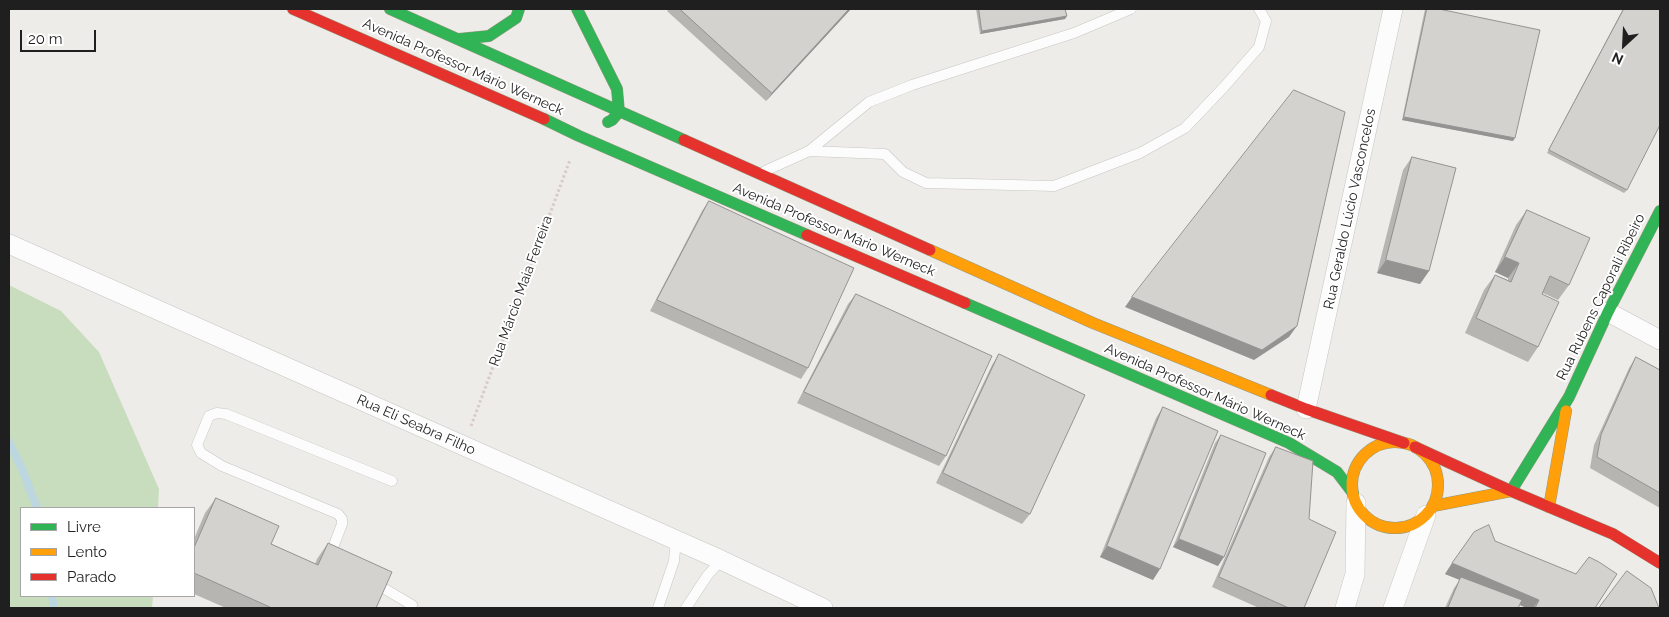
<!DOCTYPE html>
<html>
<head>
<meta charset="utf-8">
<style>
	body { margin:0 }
	#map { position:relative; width:1669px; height:617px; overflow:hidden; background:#eeece8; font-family:Raleway,sans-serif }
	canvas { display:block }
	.frame { position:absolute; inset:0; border:10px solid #1f1f1f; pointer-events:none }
	.legend { position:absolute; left:20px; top:507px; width:175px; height:90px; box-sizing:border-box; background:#fff; border:1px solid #a5a5a5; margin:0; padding:6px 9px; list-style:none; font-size:15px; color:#1f1f1f }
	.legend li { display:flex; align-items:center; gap:10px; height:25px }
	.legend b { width:25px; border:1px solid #a5a5a5 }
	.north { position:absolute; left:1599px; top:20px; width:50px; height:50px; -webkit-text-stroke:4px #fff; paint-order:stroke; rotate:205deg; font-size:14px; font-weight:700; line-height:20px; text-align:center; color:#1f1f1f }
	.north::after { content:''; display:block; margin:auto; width:18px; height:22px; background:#1f1f1f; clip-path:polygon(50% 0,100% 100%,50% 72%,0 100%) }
	.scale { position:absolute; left:20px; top:30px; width:76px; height:22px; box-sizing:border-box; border:2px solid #1f1f1f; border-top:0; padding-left:6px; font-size:15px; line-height:18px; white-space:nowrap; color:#1f1f1f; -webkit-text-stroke:4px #fff; paint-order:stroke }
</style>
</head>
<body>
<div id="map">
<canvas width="1669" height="617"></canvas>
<div class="frame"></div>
<ul class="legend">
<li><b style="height:6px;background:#30b455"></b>Livre</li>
<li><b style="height:6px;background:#ff9f0a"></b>Lento</li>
<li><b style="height:6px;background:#e5322d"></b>Parado</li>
</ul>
<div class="north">N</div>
<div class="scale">20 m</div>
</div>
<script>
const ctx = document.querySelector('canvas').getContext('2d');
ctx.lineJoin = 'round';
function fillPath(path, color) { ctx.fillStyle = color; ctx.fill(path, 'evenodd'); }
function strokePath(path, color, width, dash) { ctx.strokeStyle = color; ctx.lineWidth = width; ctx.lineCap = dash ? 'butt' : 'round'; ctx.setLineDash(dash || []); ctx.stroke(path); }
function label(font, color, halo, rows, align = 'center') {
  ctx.font = font + ' Raleway,sans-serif'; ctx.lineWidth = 4; ctx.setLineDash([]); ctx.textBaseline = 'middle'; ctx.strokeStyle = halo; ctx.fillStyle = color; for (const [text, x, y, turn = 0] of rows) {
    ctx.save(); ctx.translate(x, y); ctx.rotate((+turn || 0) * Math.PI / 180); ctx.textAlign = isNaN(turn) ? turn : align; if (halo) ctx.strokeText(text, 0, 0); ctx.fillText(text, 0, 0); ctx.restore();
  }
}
const forest = new Path2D(`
	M 9,285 L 61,311 L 99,352 L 159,489 L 158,508 L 21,508 L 21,596 L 153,596 L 152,608 L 9,608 Z`);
const stream = new Path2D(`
	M 9,442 L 23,471 L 37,508
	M 52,596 L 54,608`);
const path = new Path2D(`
	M 471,426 L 570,160`);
const lane = new Path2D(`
	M 809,151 L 885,154 L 903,172 L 926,183 L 1054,186 L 1140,153 L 1185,128 L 1224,87 L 1259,47 L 1266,21 L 1259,9
	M 765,171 L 809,151 L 869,102 L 912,85 L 1074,33 L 1131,9
	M 331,558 L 331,553 L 342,524 L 342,519 L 338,514 L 222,466 L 201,453 L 197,445 L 209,416 L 217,413 L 226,414 L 392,481
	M 373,582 L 412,605 L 411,608
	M 658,608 L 674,561 L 676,540
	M 686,608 L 707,576 L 721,560`);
const street = new Path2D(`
	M 9,244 L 721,560 L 823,608
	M 1608,312 L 1660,340
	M 1306,409 L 1393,9
	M 1345,608 L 1355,574 L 1356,503
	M 1393,608 L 1426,515`);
const fast = new Path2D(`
	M 390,9 L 684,140
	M 577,9 L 617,89 L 619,112 L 612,120 L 608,122
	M 459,39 L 489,36 L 516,18 L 519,9
	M 544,119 L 579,136 L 807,235
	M 965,303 L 1289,443 L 1337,472 L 1353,493
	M 1511,491 L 1569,397 L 1608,312 L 1660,211`);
const slow = new Path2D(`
	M 930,250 L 1093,323 L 1271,395
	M1352 485a43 43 0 1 1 86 0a43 43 0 1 1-86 0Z
	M 1433,506 L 1511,491
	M 1549,507 L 1566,411`);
const jam = new Path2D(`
	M 293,9 L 544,119
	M 684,140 L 930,250
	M 807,235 L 965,303
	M 1271,395 L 1306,409 L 1404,443
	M 1415,447 L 1511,491 L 1613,534 L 1660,563`);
const wall = new Path2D(`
	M 669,9 L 851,9 L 766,101 L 667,11 Z
	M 976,9 L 1065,9 L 1067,16 L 1065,19 L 980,34 Z
	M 1425,9 L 1439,9 L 1513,141 L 1402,120 Z
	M 1623,9 L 1660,9 L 1627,190 L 1624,193 L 1547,153 Z
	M 1412,157 L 1429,271 L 1420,284 L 1377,273 L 1403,170 Z
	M 709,201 L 808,368 L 801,379 L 650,311 L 702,211 Z
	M 1527,210 L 1569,285 L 1558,300 L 1543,293 L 1538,347 L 1528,362 L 1465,333 L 1484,290 L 1495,275 L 1508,280 L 1508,278 L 1495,272 L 1516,225 Z
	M 856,294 L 946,456 L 939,466 L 797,403 L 848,304 Z
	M 999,354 L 1030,514 L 1022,524 L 936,483 L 992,365 Z
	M 1636,357 L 1660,370 L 1660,508 L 1590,468 L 1594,445 L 1629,368 Z
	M 1163,407 L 1153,580 L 1100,557 L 1156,418 Z
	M 1221,435 L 1218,566 L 1173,547 L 1215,443 Z
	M 1276,447 L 1304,608 L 1259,608 L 1212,587 L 1269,457 Z
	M 216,498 L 271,544 L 315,564 L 317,559 L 328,543 L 376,608 L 226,608 L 194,594 L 194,539 L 205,513 Z
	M 1495,541 L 1595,608 L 1527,608 L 1520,605 L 1518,608 L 1445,608 L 1454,588 L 1460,580 L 1445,574 Z`);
const shadedWall = new Path2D(`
	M 849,9 L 851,9 L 766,101 L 772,93 Z
	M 1067,16 L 1065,19 L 980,34 L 982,31 Z
	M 1404,117 L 1515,138 L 1513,141 L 1402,120 Z
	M 1505,257 L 1519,263 L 1508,278 L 1495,272 Z
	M 1386,260 L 1429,271 L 1420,284 L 1377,273 Z
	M 1132,297 L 1297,326 L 1289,337 L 1254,360 L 1125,307 Z
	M 1179,539 L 1224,557 L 1218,566 L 1173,547 Z
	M 1107,546 L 1160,569 L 1153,580 L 1100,557 Z
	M 1452,563 L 1539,600 L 1533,608 L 1527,608 L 1460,580 L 1461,577 L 1460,580 L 1445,574 Z`);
const building = new Path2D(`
	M 680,9 L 849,9 L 772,93 Z
	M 979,9 L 1065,9 L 1067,16 L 982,31 Z
	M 1427,9 L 1439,9 L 1540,30 L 1515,138 L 1404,117 Z
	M 1624,9 L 1660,9 L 1660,125 L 1627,190 L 1549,150 Z
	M 1294,90 L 1345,112 L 1297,326 L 1262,350 L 1132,297 Z
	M 1412,157 L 1456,168 L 1429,271 L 1386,260 Z
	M 709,201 L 854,268 L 808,368 L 657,300 Z
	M 1527,210 L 1590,238 L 1569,285 L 1550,276 L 1542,294 L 1559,302 L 1538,347 L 1476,318 L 1495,275 L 1511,282 L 1519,263 L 1505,257 Z
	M 856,294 L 992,356 L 946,456 L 804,392 Z
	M 999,354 L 1085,395 L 1030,514 L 943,473 Z
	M 1636,357 L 1660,370 L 1660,493 L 1597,457 L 1601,435 Z
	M 1163,407 L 1218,431 L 1160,569 L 1107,546 Z
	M 1221,435 L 1266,453 L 1224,557 L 1179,539 Z
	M 1276,447 L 1313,461 L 1309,519 L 1336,532 L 1304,608 L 1289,608 L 1219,577 Z
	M 216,498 L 279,526 L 271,544 L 318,565 L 328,543 L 392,572 L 376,608 L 272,608 L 194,573 L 194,548 Z
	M 1489,525 L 1495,541 L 1576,574 L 1589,557 L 1599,562 L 1617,574 L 1595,608 L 1535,608 L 1539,600 L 1452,563 L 1474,532 Z
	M 1627,571 L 1651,588 L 1659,608 L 1599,608 Z
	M 1461,577 L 1522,600 L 1518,608 L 1448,608 Z`);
const streetNames = [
	["Avenida Professor Mário Werneck",463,67,24],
	["Rua Geraldo Lúcio Vasconcelos",1350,209,-78],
	["Avenida Professor Mário Werneck",834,230,23],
	["Rua Márcio Maia Ferreira",521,291,-70],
	["Rua Rubens Caporali Ribeiro",1601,297,-64],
	["Avenida Professor Mário Werneck",1205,392,24],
	["Rua Eli Seabra Filho",416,425,24]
];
fillPath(forest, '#c8dcbe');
strokePath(stream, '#bcd7e0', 8);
strokePath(lane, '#c6c6c4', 11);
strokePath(street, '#c6c6c4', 20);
strokePath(fast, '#959780', 12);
strokePath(slow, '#959780', 12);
strokePath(jam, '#959780', 12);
strokePath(path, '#d7cac7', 3, [2.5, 2.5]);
strokePath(lane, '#fcfcfc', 10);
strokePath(street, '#fcfcfc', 19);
strokePath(fast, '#30b455', 11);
strokePath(slow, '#ff9f0a', 11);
strokePath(jam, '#e5322d', 11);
fillPath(wall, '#b6b5b2');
fillPath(shadedWall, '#949391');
fillPath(building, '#d4d2cf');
strokePath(building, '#949391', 1);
label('14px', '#1f1f1f', '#fff', streetNames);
</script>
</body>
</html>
